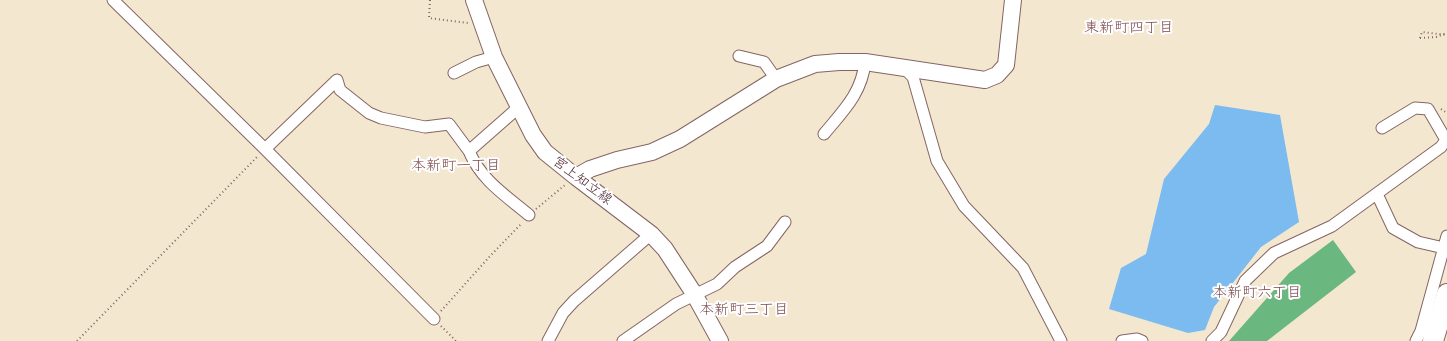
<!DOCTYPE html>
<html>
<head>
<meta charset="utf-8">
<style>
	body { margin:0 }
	canvas { display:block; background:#f3e7cf }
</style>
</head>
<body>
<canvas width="1447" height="341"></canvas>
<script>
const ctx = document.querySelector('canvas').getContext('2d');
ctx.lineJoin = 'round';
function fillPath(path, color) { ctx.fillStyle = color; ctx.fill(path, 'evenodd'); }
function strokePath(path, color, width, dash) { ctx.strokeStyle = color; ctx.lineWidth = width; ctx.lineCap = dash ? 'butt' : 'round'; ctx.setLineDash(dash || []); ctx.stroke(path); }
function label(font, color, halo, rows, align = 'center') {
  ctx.font = font + ' "Balsamiq Sans","Klee One",sans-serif'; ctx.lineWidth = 4; ctx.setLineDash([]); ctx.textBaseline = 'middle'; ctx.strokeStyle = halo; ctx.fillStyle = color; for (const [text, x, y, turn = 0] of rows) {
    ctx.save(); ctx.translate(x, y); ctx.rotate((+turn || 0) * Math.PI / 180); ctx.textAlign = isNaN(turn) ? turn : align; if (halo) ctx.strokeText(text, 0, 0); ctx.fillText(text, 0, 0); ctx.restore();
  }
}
const forest = new Path2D(`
	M 1333,240 L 1356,272 L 1267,341 L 1229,341 L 1289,273 Z`);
const water = new Path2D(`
	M 1215,105 L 1280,115 L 1299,222 L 1261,247 L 1214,307 L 1205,330 L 1188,333 L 1109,309 L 1121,268 L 1146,254 L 1164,179 L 1209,124 Z`);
const path = new Path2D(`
	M 430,0 L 429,18 L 468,23
	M 1420,38 L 1436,37 L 1447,33
	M 1441,109 L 1447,113
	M 536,209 L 565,185
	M 441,311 L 491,255 L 522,223
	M 441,326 L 456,341
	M 77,341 L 258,156`);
const street = new Path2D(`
	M 113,0 L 265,149 L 434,319
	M 739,56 L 764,62 L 776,79
	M 904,68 L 913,77 L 937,161 L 964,206 L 1023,268 L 1061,341
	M 454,73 L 476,62 L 494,57
	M 519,107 L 469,151 C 481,180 505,195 529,215
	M 824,134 C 843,111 862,93 865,62
	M 265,149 L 337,80 L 340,90 L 369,113 L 381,118 L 425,127 L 449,124 L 469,151
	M 1377,194 L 1393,228 L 1418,242 L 1444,248
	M 548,341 L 563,313 L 574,301 L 651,234
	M 623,341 L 676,304 L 717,284 L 735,267 L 767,246 L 785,222
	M 1122,341 L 1137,339 L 1142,341
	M 1212,341 L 1221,332 L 1245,281 L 1274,253 L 1332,226 L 1441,147 L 1446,140 L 1428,109 L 1415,108 L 1382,128
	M 1416,341 L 1421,331 L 1447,236`);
const secondary = new Path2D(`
	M 474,0 L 494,57 L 533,135 L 545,152 L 576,177 L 651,234 L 665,249 L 693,292 L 720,341
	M 576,177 L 590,169 L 617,160 L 652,152 L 680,139 L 776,79 L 815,64 L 839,62 L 865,62 L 985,80 L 997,75 L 1006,65 L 1013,0`);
const highway = new Path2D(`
	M 1433,341 L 1447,294`);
const pathBridge = new Path2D(`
	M 1420,38 L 1422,32 L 1447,35`);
const streetNames = [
	["宮上知立線",582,181,37]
];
const neighbourhoodNames = [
	["東新町四丁目",1129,28],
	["本新町一丁目",456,166],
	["本新町六丁目",1257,293],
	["本新町三丁目",744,310]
];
fillPath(forest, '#6ab780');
fillPath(water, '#7bbbf0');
strokePath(street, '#856564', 13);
strokePath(secondary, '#856564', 18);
strokePath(highway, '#856564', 22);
strokePath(path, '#856564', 2, [1, 3]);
strokePath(street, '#fff', 11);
strokePath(secondary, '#fff', 16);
strokePath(highway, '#fff', 20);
strokePath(pathBridge, '#856564', 2, [1, 3]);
label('14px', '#4a1f2b', '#fff', streetNames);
label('15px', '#7d4b4f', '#fff', neighbourhoodNames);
</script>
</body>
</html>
